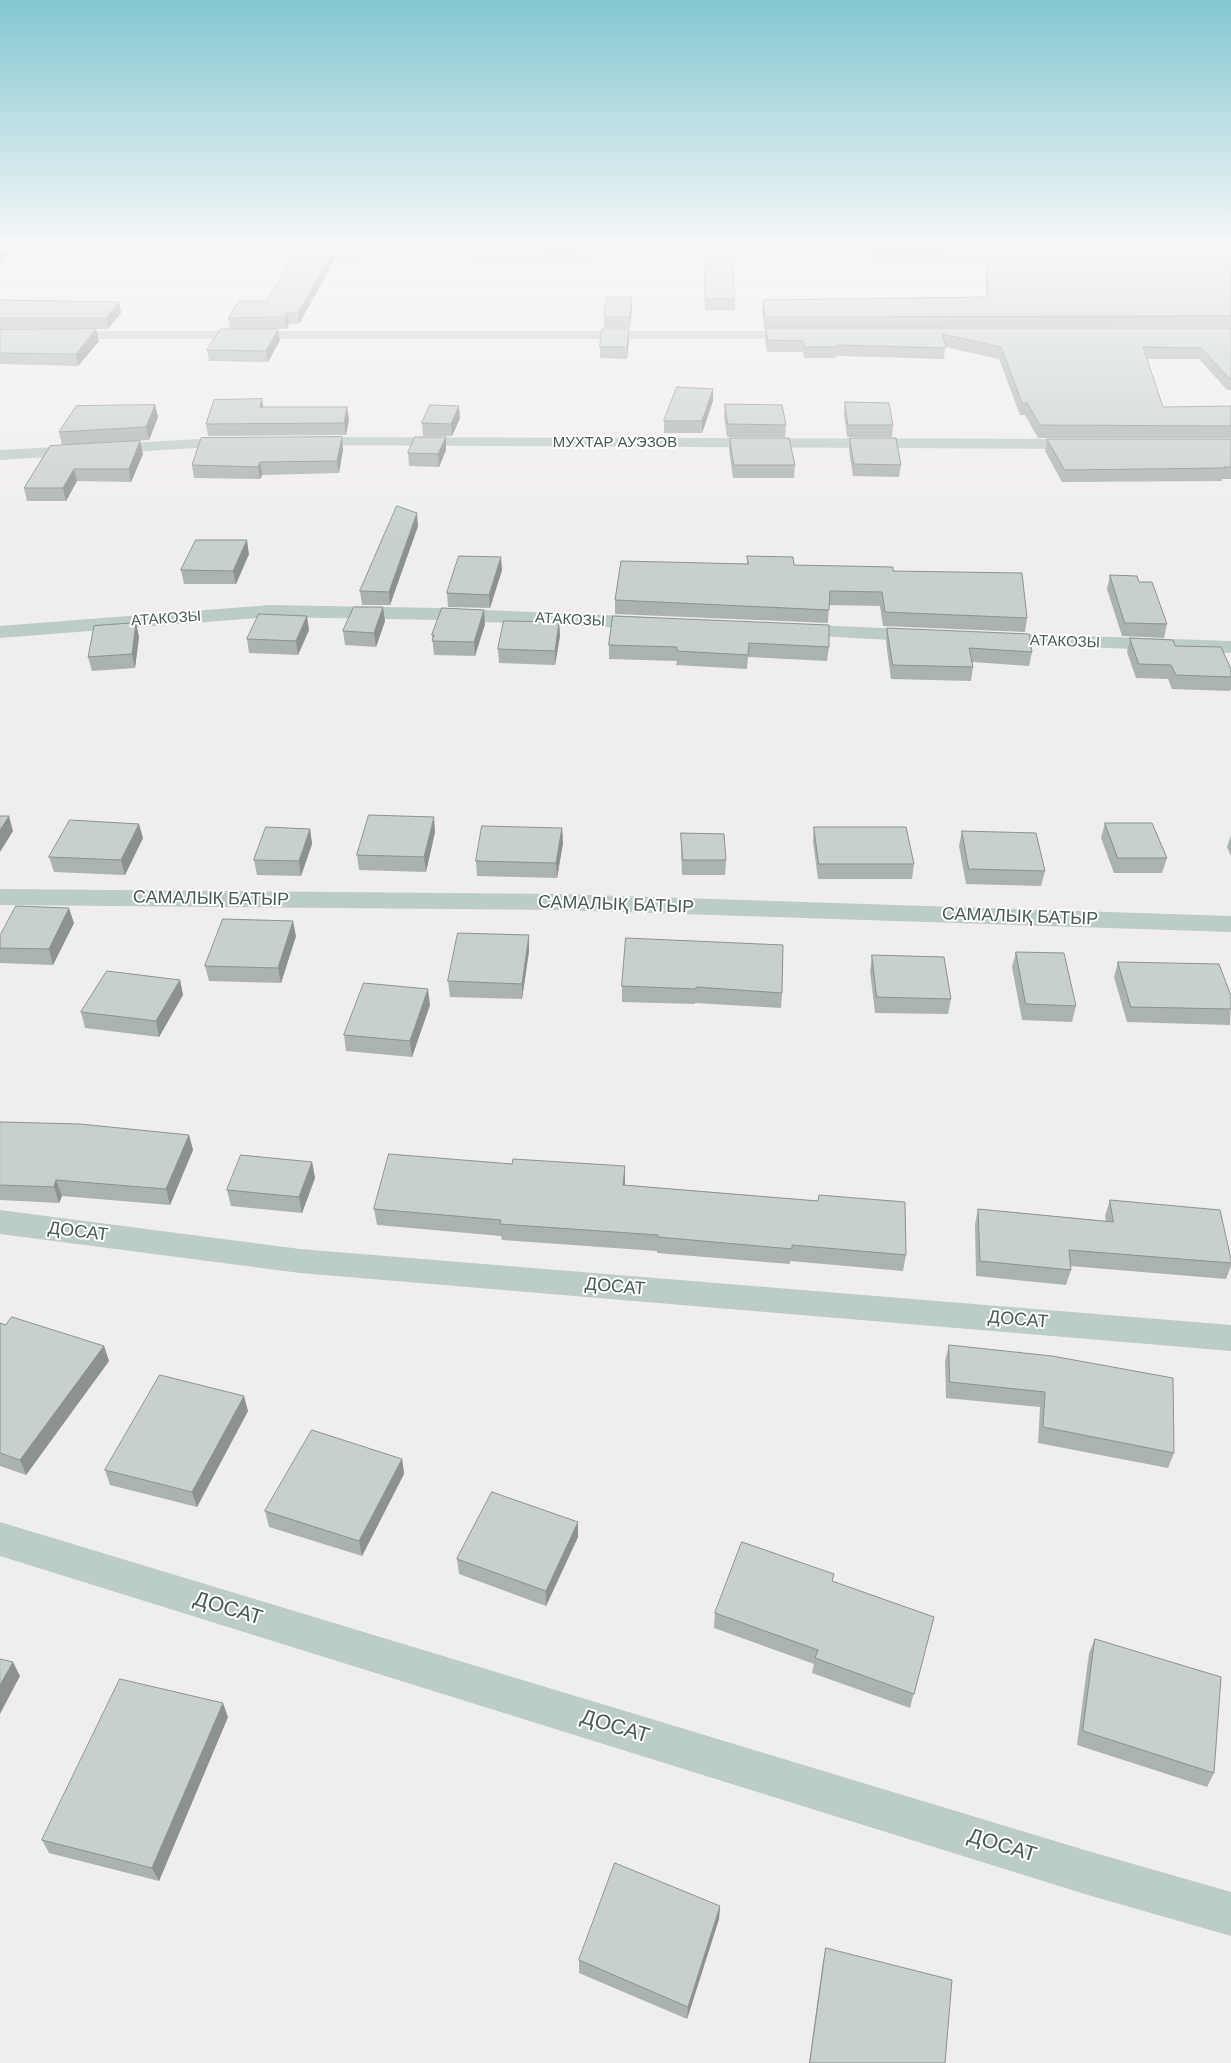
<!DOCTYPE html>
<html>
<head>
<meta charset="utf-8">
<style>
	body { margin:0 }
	canvas { display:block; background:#f0edef }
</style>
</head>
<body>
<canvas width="1231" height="2063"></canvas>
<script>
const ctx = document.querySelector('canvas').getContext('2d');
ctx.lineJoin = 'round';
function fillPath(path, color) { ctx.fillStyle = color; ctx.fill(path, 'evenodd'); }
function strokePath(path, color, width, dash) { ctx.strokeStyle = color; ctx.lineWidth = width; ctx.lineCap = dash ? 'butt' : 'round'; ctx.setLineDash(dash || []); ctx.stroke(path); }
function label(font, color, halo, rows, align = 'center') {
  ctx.font = font + ' Arial,sans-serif'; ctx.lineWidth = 4; ctx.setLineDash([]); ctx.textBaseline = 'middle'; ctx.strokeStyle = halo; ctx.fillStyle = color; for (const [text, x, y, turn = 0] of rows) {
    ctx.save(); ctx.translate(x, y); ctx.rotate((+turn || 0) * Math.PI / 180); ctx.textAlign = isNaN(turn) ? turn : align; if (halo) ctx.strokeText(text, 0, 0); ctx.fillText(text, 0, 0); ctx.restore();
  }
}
const street = new Path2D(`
	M 0,331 L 803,331 L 808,332 L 810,335 L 808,338 L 803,339 L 0,339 Z
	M 237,437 L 243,439 L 245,442 L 243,445 L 0,460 L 0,450 Z
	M 305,437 L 1085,439 L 1091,440 L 1093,444 L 1091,448 L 1085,449 L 299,445 L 297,442 L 299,439 Z
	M 270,605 L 439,608 L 650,617 L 657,619 L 660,623 L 657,627 L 650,629 L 439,620 L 270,617 L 0,638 L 0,626 Z
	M 793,624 L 925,630 L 932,632 L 935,636 L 932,640 L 925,642 L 786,634 L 783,630 L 786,626 Z
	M 993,633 L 1231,641 L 1231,653 L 986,643 L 983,639 L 986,635 Z
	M 0,889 L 560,894 L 1231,916 L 1231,932 L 560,910 L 0,905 Z
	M 0,1210 L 300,1249 L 1231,1325 L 1231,1351 L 300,1273 L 0,1234 Z
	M 0,1522 L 1088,1851 L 1231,1892 L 1231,1936 L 1088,1895 L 0,1556 Z`);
const wall = new Path2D(`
	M 288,250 L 369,250 L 364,259 L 335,259 L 299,324 L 289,324 L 286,329 L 230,329 L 228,318 L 266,301 L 292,259 L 290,259 Z
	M 468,250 L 591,250 L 591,260 L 540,261 L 539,265 L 503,264 L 502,260 L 468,259 Z
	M 642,250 L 683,250 L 683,256 L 642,256 Z
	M 703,250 L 728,250 L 735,299 L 735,310 L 705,310 Z
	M 745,250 L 795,250 L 794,258 L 747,258 Z
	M 866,250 L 1231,250 L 1231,327 L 764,328 L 762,311 L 763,300 L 986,297 L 986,260 L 871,260 Z
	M 0,300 L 119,302 L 121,313 L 108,329 L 26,330 L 99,341 L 78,366 L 0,364 Z
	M 632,308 L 630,328 L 604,328 L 604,317 Z
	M 766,328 L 1231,328 L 1231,390 L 1227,390 L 1199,359 L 1146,359 L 1163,407 L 1231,406 L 1231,438 L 1038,438 L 1025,415 L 1020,415 L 999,359 L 945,347 L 944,359 L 836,356 L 836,358 L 804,358 L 803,352 L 767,352 L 765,340 Z
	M 629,329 L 629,340 L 627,359 L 600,358 L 600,347 Z
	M 280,340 L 268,362 L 209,361 L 207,350 Z
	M 713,389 L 713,401 L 702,433 L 664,433 L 664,421 Z
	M 845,402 L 893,425 L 892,437 L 847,437 L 844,414 Z
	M 725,404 L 786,425 L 785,437 L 727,437 L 724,416 Z
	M 155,405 L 158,417 L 149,440 L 62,445 L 59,432 Z
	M 263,407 L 347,407 L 349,420 L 346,435 L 208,436 L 206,424 Z
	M 460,418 L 452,436 L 423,436 L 422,423 Z
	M 730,438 L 795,465 L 794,478 L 733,478 L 729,450 Z
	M 850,438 L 901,465 L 899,477 L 853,476 L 849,451 Z
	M 1047,439 L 1231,439 L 1231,479 L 1222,479 L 1222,481 L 1062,482 L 1045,451 Z
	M 50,446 L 143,454 L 131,482 L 77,481 L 66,501 L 27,501 L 24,488 Z
	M 343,449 L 339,473 L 262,475 L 260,479 L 194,478 L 192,465 Z
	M 446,450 L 439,467 L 409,466 L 408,453 Z
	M 418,526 L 390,605 L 362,605 L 360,591 Z
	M 249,554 L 236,584 L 184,584 L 181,570 Z
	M 747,556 L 794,565 L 893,571 L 1027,618 L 1025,632 L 883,626 L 880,606 L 829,605 L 828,623 L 615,614 L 615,600 L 747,564 Z
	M 502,570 L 490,608 L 448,607 L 447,593 Z
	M 1110,575 L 1139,582 L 1167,624 L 1164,638 L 1122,636 L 1107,589 Z
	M 613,616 L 829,647 L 827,661 L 748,657 L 747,669 L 676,665 L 677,661 L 609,659 L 609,645 Z
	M 385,621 L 376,647 L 345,645 L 343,631 Z
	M 559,622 L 560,636 L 555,665 L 499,663 L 498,649 Z
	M 136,623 L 139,637 L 135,668 L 92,671 L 88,657 Z
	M 485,624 L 475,656 L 434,655 L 432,635 Z
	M 887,628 L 1032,652 L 1029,666 L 972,662 L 973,667 L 971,681 L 891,679 L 886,642 Z
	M 309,630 L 298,655 L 249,653 L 247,639 Z
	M 1130,638 L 1175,646 L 1231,669 L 1231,688 L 1230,691 L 1172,689 L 1168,679 L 1136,678 L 1127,652 Z
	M 1105,823 L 1167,858 L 1162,873 L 1114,873 L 1101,838 Z
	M 814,827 L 914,864 L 912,879 L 818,879 L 813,842 Z
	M 562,828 L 563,843 L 557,878 L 477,876 L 476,861 Z
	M 310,829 L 312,844 L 301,876 L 257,875 L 254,860 Z
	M 962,831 L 1045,871 L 1041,886 L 966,884 L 959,846 Z
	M 435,832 L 426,872 L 359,870 L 357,855 Z
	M 681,833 L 726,860 L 725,875 L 682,875 L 681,848 Z
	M 1231,835 L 1231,856 L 1227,847 Z
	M 143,838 L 125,875 L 54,872 L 49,857 Z
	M 74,923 L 53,965 L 0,963 L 0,936 Z
	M 296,936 L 281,983 L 209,981 L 205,966 Z
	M 626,938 L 782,993 L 781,1008 L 695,1003 L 695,1004 L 622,1002 L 622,986 Z
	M 529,951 L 522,999 L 450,997 L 448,981 Z
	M 1016,952 L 1076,1006 L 1072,1022 L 1022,1020 L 1012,967 Z
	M 872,955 L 951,999 L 948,1014 L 875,1013 L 870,971 Z
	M 1118,962 L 1231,996 L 1230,1025 L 1127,1022 L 1114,977 Z
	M 180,980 L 183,995 L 159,1037 L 85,1028 L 81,1012 Z
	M 430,1005 L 412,1057 L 346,1051 L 344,1035 Z
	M 0,1122 L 189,1135 L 193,1150 L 170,1205 L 62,1196 L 59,1203 L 0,1200 Z
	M 312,1162 L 315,1178 L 302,1213 L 231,1206 L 227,1190 Z
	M 625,1182 L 625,1185 L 818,1201 L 819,1195 L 906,1255 L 903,1271 L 790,1261 L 790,1264 L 657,1253 L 657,1251 L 502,1240 L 501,1236 L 377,1225 L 374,1209 Z
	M 1110,1200 L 1231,1259 L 1231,1266 L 1226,1279 L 1070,1266 L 1071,1270 L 1066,1285 L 976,1276 L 975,1224 L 978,1209 L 1106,1221 L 1105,1216 Z
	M 0,1323 L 104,1346 L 109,1361 L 26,1475 L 0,1466 Z
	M 949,1345 L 1174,1453 L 1168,1468 L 1038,1443 L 1040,1407 L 946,1398 L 945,1361 Z
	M 248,1411 L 197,1507 L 110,1485 L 105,1470 Z
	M 402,1459 L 404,1474 L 362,1556 L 269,1527 L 265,1511 Z
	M 578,1522 L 578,1537 L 546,1606 L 459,1574 L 457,1559 Z
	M 833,1582 L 934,1617 L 910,1708 L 812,1673 L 814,1664 L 714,1628 L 715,1613 Z
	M 1095,1639 L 1214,1773 L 1207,1787 L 1077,1745 L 1089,1653 Z
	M 228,1717 L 159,1881 L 49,1853 L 42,1840 Z
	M 720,1906 L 719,1919 L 687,2019 L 579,1973 L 579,1960 Z
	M 826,1948 L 945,2063 L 809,2063 L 823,1961 Z`);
const shadedWall = new Path2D(`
	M 0,250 L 13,250 L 0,262 Z
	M 334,250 L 335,259 L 299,324 L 298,313 Z
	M 363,250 L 369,250 L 364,259 Z
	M 540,250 L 540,261 L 539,265 L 539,254 Z
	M 632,297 L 632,308 L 630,328 L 630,317 Z
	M 119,302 L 121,313 L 108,329 L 106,318 Z
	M 287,313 L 289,324 L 286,329 L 285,317 Z
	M 96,329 L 99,341 L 78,366 L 76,354 Z
	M 278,329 L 280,340 L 268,362 L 266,351 Z
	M 629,329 L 629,340 L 627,359 L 627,347 Z
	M 713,389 L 713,401 L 702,433 L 702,421 Z
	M 262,399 L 264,411 L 260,407 Z
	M 155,405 L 158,417 L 149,440 L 146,427 Z
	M 459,406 L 460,418 L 452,436 L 451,424 Z
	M 347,407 L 349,420 L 346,435 L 344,423 Z
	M 342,437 L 343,449 L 339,473 L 337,461 Z
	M 446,437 L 446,450 L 439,467 L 438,454 Z
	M 140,441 L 143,454 L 131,482 L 129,469 Z
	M 260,462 L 262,475 L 260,479 L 258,467 Z
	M 74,469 L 77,481 L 66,501 L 63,488 Z
	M 417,513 L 418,526 L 390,605 L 389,592 Z
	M 247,540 L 249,554 L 236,584 L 233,571 Z
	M 501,557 L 502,570 L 490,608 L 489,595 Z
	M 383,607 L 385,621 L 376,647 L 374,633 Z
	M 484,610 L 485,624 L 475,656 L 474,642 Z
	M 307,616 L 309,630 L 298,655 L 296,641 Z
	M 559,622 L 560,636 L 555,665 L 555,651 Z
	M 136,623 L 139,637 L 135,668 L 132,654 Z
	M 9,816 L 13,831 L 0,852 L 0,830 Z
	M 434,817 L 435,832 L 426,872 L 424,857 Z
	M 139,824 L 143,838 L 125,875 L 121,860 Z
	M 562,828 L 563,843 L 557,878 L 556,863 Z
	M 310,829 L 312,844 L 301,876 L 299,861 Z
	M 69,908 L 74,923 L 53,965 L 49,949 Z
	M 293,921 L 296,936 L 281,983 L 278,968 Z
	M 529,935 L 529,951 L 522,999 L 522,984 Z
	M 180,980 L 183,995 L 159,1037 L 156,1021 Z
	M 428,989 L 430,1005 L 412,1057 L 410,1041 Z
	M 189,1135 L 193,1150 L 170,1205 L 166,1189 Z
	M 312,1162 L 315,1178 L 302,1213 L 299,1197 Z
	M 625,1166 L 625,1182 L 623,1201 L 623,1185 Z
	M 56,1180 L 62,1196 L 59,1203 L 54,1187 Z
	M 104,1346 L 109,1361 L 26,1475 L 20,1460 Z
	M 244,1396 L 248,1411 L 197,1507 L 192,1492 Z
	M 402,1459 L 404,1474 L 362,1556 L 359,1541 Z
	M 578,1522 L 578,1537 L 546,1606 L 546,1591 Z
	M 13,1662 L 20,1676 L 0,1714 L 0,1685 Z
	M 223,1703 L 228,1717 L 159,1881 L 152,1868 Z
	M 720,1906 L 719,1919 L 687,2019 L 688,2007 Z`);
const building = new Path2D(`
	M 298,250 L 334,250 L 298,313 L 287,313 L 285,317 L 228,318 L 239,301 L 266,301 Z
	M 504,250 L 576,250 L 540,250 L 539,254 L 502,254 Z
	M 704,250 L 728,250 L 733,268 L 735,299 L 706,299 Z
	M 872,250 L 1231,250 L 1231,316 L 765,317 L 763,300 L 988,297 L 987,250 Z
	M 607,297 L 632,297 L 630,317 L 604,317 Z
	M 0,300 L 119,302 L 106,318 L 0,318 Z
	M 766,328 L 1231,328 L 1231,379 L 1230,379 L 1201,348 L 1143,347 L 1163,407 L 1231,406 L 1231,426 L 1040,425 L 1027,403 L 1022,403 L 1001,347 L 942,334 L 946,348 L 837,345 L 837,347 L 805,347 L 803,341 L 768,340 Z
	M 96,329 L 76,354 L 0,353 L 0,330 Z
	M 221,329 L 278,329 L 266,351 L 207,350 Z
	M 602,329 L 629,329 L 627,347 L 600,347 Z
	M 677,387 L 713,389 L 702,421 L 664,421 Z
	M 262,399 L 260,407 L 347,407 L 344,423 L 206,424 L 214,400 Z
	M 845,402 L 889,403 L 893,425 L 848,425 Z
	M 725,404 L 782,405 L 786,425 L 728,424 Z
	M 155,405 L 146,427 L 59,432 L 76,406 Z
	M 430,405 L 459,406 L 451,424 L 422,423 Z
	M 342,437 L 337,461 L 260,462 L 258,467 L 192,465 L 201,438 Z
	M 415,437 L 446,437 L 438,454 L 408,453 Z
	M 730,438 L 789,438 L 795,465 L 734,465 Z
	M 850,438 L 896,438 L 901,465 L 854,464 Z
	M 1047,439 L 1231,439 L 1231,467 L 1224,467 L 1225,468 L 1065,470 Z
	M 140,441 L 129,469 L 74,469 L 63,488 L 24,488 L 50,446 Z
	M 397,506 L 417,513 L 389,592 L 360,591 Z
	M 196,540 L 247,540 L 233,571 L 181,570 Z
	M 459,556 L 501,557 L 489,595 L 447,593 Z
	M 747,556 L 793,557 L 794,565 L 893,567 L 893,571 L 1022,573 L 1027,618 L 885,612 L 882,592 L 830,591 L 829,610 L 615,600 L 621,561 L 748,564 Z
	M 1110,575 L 1137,576 L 1139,582 L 1152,582 L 1167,624 L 1125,623 Z
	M 354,607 L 383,607 L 374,633 L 343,631 Z
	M 442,608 L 484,610 L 474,642 L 432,641 L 434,635 L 432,635 Z
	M 259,614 L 307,616 L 296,641 L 247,639 Z
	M 613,616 L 829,625 L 829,647 L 749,643 L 748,655 L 677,651 L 677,647 L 609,645 Z
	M 504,621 L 559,622 L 555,651 L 498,649 Z
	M 136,623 L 132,654 L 88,657 L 94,626 Z
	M 887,628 L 1029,634 L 1032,652 L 969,648 L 973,667 L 893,665 Z
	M 1130,638 L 1173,640 L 1175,646 L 1221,647 L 1231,669 L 1231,677 L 1176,675 L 1171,665 L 1139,664 Z
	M 369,815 L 434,817 L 424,857 L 357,855 Z
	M 0,816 L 9,816 L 0,830 Z
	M 70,820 L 139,824 L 121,860 L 49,857 Z
	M 1105,823 L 1152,823 L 1167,858 L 1118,858 Z
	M 482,826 L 562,828 L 556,863 L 476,861 Z
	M 266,827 L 310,829 L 299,861 L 254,860 Z
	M 814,827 L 906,827 L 914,864 L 819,864 Z
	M 962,831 L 1036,833 L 1045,871 L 969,869 Z
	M 681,833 L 724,834 L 726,860 L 683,860 Z
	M 16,906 L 69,908 L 49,949 L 0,948 L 0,936 Z
	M 223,919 L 293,921 L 278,968 L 205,966 Z
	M 458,933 L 529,935 L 522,984 L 448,981 Z
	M 626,938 L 783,945 L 782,993 L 696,987 L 696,989 L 622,986 Z
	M 1016,952 L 1064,953 L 1076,1006 L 1026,1004 Z
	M 872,955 L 944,957 L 951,999 L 877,997 Z
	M 1118,962 L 1219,964 L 1231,996 L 1231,1009 L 1131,1007 Z
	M 107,971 L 180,980 L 156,1021 L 81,1012 Z
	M 364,983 L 428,989 L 410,1041 L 344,1035 Z
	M 0,1122 L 80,1124 L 189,1135 L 166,1189 L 56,1180 L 54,1187 L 0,1185 Z
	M 389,1154 L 512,1164 L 513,1159 L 625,1166 L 623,1185 L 818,1201 L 819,1195 L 905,1202 L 906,1255 L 792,1245 L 792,1249 L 658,1237 L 658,1235 L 500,1224 L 501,1220 L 374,1209 Z
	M 241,1155 L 312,1162 L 299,1197 L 227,1190 Z
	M 1110,1200 L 1220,1210 L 1231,1259 L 1231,1263 L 1069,1250 L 1071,1270 L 980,1261 L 978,1209 L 1113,1222 Z
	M 12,1317 L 104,1346 L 20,1460 L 0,1453 L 0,1323 L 5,1325 Z
	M 949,1345 L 1052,1356 L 1173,1378 L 1174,1453 L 1043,1427 L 1045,1392 L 950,1382 Z
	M 160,1375 L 244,1396 L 192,1492 L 105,1470 Z
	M 312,1430 L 402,1459 L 359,1541 L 265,1511 Z
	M 492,1492 L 578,1522 L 546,1591 L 457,1559 Z
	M 742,1542 L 834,1574 L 832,1581 L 934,1617 L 914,1694 L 815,1658 L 818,1650 L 715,1613 Z
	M 1095,1639 L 1221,1677 L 1214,1773 L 1083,1731 Z
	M 0,1659 L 13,1662 L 0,1685 Z
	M 120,1679 L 223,1703 L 152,1868 L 42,1840 Z
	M 615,1863 L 720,1906 L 688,2007 L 579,1960 Z
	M 826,1948 L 952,1980 L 945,2063 L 810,2063 Z`);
const farStreetnames = [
	["МУХТАР АУЭЗОВ",615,443],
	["АТАКОЗЫ",166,619,-4],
	["АТАКОЗЫ",570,620,3],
	["АТАКОЗЫ",1065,642,2]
];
const streetNames = [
	["САМАЛЫҚ БАТЫР",211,899,1],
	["САМАЛЫҚ БАТЫР",616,905,2],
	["САМАЛЫҚ БАТЫР",1020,917,2],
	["ДОСАТ",78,1232,7],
	["ДОСАТ",615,1287,5],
	["ДОСАТ",1018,1320,5]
];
const nearStreetnames = [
	["ДОСАТ",228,1609,17],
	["ДОСАТ",615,1727,17],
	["ДОСАТ",1002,1846,17]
];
fillPath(street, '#bcccc7');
fillPath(wall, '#abb3b1');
fillPath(shadedWall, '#8b9290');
fillPath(building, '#c7d0ce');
strokePath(building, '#8b9290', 1);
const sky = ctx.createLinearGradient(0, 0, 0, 538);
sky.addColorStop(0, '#83c8d2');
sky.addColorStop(0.46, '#f8f7f8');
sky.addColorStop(1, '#f8f7f800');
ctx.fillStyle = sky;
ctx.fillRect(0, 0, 1231, 538);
label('15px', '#475a54', '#fff', farStreetnames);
label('18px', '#475a54', '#fff', streetNames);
label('21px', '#475a54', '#fff', nearStreetnames);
</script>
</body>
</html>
